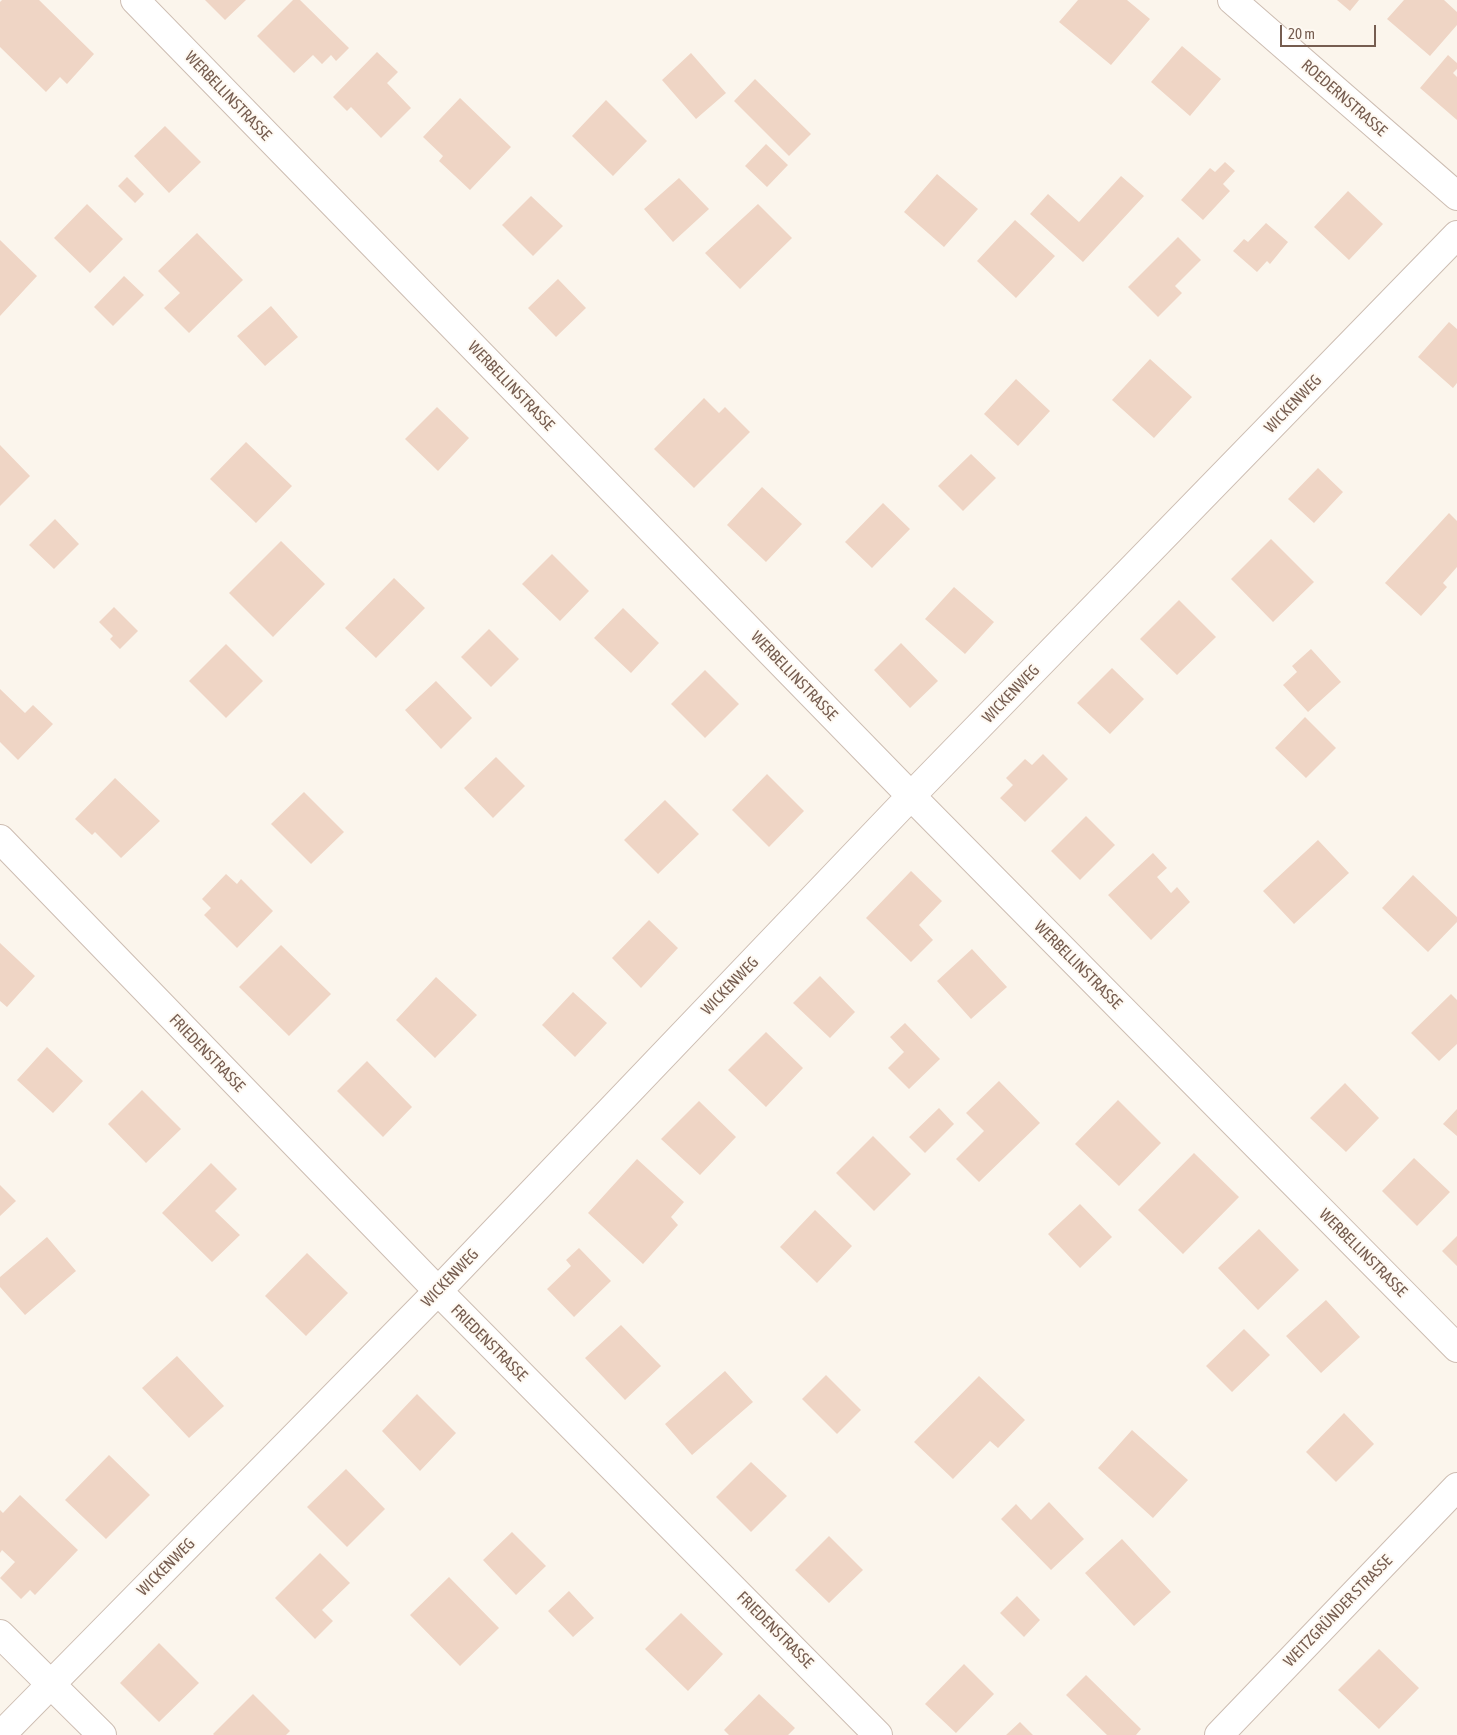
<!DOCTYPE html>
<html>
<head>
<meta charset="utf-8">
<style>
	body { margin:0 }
	#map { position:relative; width:1457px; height:1735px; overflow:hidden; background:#fbf5ec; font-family:"Asap Condensed",sans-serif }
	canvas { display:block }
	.scale { position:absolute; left:1280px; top:25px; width:96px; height:22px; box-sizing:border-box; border:2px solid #765d50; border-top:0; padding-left:6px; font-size:15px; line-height:18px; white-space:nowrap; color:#765d50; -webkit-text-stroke:4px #fef9f2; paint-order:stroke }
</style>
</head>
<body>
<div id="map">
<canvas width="1457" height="1735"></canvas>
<div class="scale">20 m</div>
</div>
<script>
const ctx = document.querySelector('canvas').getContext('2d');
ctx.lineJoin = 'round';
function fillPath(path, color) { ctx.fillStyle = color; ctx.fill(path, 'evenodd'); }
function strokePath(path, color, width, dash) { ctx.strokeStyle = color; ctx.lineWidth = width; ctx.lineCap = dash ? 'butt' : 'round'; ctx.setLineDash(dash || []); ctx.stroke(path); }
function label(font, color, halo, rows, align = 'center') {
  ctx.font = font + ' "Asap Condensed",sans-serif'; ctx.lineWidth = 4; ctx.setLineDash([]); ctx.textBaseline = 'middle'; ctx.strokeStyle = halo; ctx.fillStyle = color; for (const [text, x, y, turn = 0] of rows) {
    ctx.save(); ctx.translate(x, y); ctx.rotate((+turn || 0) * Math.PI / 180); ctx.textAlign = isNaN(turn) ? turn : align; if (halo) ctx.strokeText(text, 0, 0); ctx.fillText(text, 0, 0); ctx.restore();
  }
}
const building = new Path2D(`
	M 2,0 L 39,0 L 94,54 L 67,84 L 60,77 L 46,92 L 0,47 L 0,2 Z
	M 205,0 L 246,0 L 225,20 Z
	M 293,0 L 300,0 L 349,48 L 336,61 L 331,55 L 322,64 L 313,55 L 294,73 L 257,36 Z
	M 1078,0 L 1127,0 L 1150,19 L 1111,65 L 1059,22 Z
	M 1337,0 L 1359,0 L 1350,11 Z
	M 1404,0 L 1444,0 L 1457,12 L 1457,25 L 1430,56 L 1387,19 Z
	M 1182,46 L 1221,79 L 1190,116 L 1151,82 Z
	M 377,52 L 398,72 L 387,83 L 411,108 L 381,138 L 351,107 L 347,111 L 333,97 Z
	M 691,53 L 726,93 L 696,119 L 662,80 Z
	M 1448,55 L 1457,63 L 1457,69 L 1453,73 L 1457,77 L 1457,120 L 1420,88 Z
	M 755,79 L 811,134 L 789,156 L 734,101 Z
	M 460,98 L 511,147 L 470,190 L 439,161 L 443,156 L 423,137 Z
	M 606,100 L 647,141 L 613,176 L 572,136 Z
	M 165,126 L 201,162 L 169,193 L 134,156 Z
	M 766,144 L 788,165 L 767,187 L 745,166 Z
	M 1225,162 L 1235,171 L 1223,184 L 1230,191 L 1203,220 L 1181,200 L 1210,168 L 1215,172 Z
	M 937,174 L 978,209 L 944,247 L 904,212 Z
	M 1121,176 L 1144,196 L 1083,262 L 1030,214 L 1048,194 L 1079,222 Z
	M 127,177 L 144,194 L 135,203 L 118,186 Z
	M 679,178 L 709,209 L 673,242 L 644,209 Z
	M 1348,191 L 1383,224 L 1349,260 L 1314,227 Z
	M 531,196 L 563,226 L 533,256 L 502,225 Z
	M 87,204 L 123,239 L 90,273 L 54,238 Z
	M 758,204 L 792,238 L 740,289 L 705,253 Z
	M 1015,220 L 1055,256 L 1016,298 L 977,261 Z
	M 1266,223 L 1288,242 L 1270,264 L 1267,261 L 1257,272 L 1233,251 L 1244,239 L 1248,242 Z
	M 197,233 L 243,280 L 189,333 L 164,308 L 180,293 L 158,271 Z
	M 1178,237 L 1201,260 L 1175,286 L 1182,293 L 1158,317 L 1128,287 Z
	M 0,240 L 37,276 L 0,316 Z
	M 124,276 L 144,295 L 113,326 L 94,307 Z
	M 558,279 L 586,308 L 556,337 L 528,308 Z
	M 271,306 L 298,337 L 265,366 L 237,336 Z
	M 1449,322 L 1457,329 L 1457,383 L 1453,388 L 1418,357 Z
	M 1150,359 L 1192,397 L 1154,438 L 1112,400 Z
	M 1016,379 L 1050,411 L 1018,446 L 984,414 Z
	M 704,398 L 719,413 L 725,407 L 750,432 L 694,488 L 654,449 Z
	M 437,407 L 469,438 L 438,471 L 405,439 Z
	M 246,442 L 292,486 L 256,523 L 210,479 Z
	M 0,445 L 30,476 L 0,506 Z
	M 971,454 L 996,478 L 963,511 L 938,486 Z
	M 1318,468 L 1343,492 L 1314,523 L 1288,499 Z
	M 762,487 L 802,524 L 766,562 L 727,525 Z
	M 883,503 L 910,529 L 872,568 L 845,542 Z
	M 1449,513 L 1457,521 L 1457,567 L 1443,583 L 1447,587 L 1421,616 L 1385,583 Z
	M 55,519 L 79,544 L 54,569 L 29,545 Z
	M 1271,539 L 1314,582 L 1273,622 L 1231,579 Z
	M 281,541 L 325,584 L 273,637 L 229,593 Z
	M 552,554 L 589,591 L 560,621 L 522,584 Z
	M 394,578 L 425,608 L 376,658 L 345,628 Z
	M 954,587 L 994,622 L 965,654 L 925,619 Z
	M 1179,600 L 1216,637 L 1177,675 L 1140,639 Z
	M 114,607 L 138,631 L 120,649 L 110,639 L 113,636 L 99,622 Z
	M 623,608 L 659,643 L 631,673 L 594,638 Z
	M 489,629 L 519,659 L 491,687 L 461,657 Z
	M 901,643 L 938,681 L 910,708 L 874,670 Z
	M 226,644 L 263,681 L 226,718 L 189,681 Z
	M 1311,649 L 1341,682 L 1308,712 L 1283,685 L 1297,672 L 1292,666 Z
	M 1112,668 L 1144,699 L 1110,734 L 1077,703 Z
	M 705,670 L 739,704 L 705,738 L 671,704 Z
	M 436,681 L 472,718 L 441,749 L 405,710 Z
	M 0,689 L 25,713 L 33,705 L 53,724 L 18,760 L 0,742 Z
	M 1305,717 L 1336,748 L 1306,778 L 1275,748 Z
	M 1043,754 L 1068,779 L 1025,822 L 1000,798 L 1013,785 L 1006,778 L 1025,759 L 1032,765 Z
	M 496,757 L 525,786 L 493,818 L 464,788 Z
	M 767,774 L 804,811 L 769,847 L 732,810 Z
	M 115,778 L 160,821 L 121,858 L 95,832 L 92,835 L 75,819 Z
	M 304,792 L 344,832 L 311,864 L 271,824 Z
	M 665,800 L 699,834 L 658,874 L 624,840 Z
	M 1086,816 L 1115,845 L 1080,880 L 1051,851 Z
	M 1318,840 L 1349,873 L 1294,924 L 1263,891 Z
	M 1153,853 L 1167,868 L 1157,877 L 1171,893 L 1177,887 L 1190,902 L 1151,940 L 1108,895 Z
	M 911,871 L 942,901 L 919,925 L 933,940 L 911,962 L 866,918 Z
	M 226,874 L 237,884 L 241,879 L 273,911 L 237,948 L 204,915 L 211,908 L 202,899 Z
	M 1413,875 L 1457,917 L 1457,922 L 1428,952 L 1382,908 Z
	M 649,920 L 678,948 L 641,988 L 612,958 Z
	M 0,943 L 35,976 L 7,1007 L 0,1001 Z
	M 281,945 L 331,994 L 289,1036 L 239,987 Z
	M 972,949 L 1007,987 L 971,1019 L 937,981 Z
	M 820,976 L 855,1012 L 830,1038 L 793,1003 Z
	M 436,977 L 477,1015 L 435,1058 L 396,1020 Z
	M 573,992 L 607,1023 L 575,1057 L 542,1025 Z
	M 1451,994 L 1457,1000 L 1457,1044 L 1439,1061 L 1411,1033 Z
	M 905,1023 L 940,1059 L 909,1089 L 888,1068 L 904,1052 L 890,1037 Z
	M 766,1032 L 803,1068 L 766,1107 L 728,1070 Z
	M 47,1047 L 83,1081 L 53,1113 L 17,1080 Z
	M 367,1061 L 412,1107 L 383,1137 L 337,1091 Z
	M 999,1081 L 1040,1123 L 979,1182 L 956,1159 L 984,1131 L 966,1113 Z
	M 1345,1083 L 1379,1118 L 1346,1152 L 1310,1118 Z
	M 142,1090 L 181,1129 L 146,1163 L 108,1124 Z
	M 1118,1100 L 1161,1143 L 1119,1186 L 1075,1144 Z
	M 699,1101 L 736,1137 L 700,1175 L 661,1139 Z
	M 939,1108 L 954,1124 L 925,1153 L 909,1137 Z
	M 1457,1109 L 1457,1136 L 1443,1124 Z
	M 873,1136 L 911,1174 L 874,1211 L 836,1173 Z
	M 1194,1153 L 1239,1197 L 1183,1254 L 1138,1210 Z
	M 1414,1158 L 1450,1192 L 1417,1226 L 1382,1191 Z
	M 637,1159 L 684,1202 L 671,1217 L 678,1225 L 643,1264 L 588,1213 Z
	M 211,1163 L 237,1189 L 215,1211 L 240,1235 L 212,1262 L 162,1213 Z
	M 0,1185 L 16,1201 L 0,1216 Z
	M 1080,1204 L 1112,1237 L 1080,1268 L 1048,1234 Z
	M 815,1210 L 852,1246 L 817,1283 L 780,1247 Z
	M 1259,1229 L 1299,1270 L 1258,1310 L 1218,1268 Z
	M 1457,1236 L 1457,1266 L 1442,1251 Z
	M 47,1237 L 76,1271 L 25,1315 L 0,1287 L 0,1277 Z
	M 579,1248 L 611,1281 L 574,1317 L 547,1289 L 571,1266 L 566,1260 Z
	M 307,1253 L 348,1293 L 306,1336 L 265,1296 Z
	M 1326,1300 L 1360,1337 L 1321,1373 L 1286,1336 Z
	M 621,1325 L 661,1366 L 625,1400 L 585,1358 Z
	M 1244,1329 L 1270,1355 L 1232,1392 L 1206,1366 Z
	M 177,1356 L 224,1406 L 189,1438 L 142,1388 Z
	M 725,1371 L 753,1402 L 692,1455 L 665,1424 Z
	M 826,1375 L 861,1410 L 837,1434 L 802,1399 Z
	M 979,1376 L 1025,1420 L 998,1448 L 990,1441 L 953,1479 L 914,1442 Z
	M 417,1394 L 456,1433 L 420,1471 L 382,1431 Z
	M 1344,1413 L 1374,1444 L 1336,1482 L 1306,1452 Z
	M 1132,1430 L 1188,1480 L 1153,1518 L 1098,1468 Z
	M 109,1455 L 150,1495 L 106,1539 L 65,1500 Z
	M 751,1462 L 787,1496 L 751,1532 L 716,1497 Z
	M 346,1469 L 385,1509 L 347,1547 L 307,1507 Z
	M 20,1495 L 78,1550 L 35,1595 L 30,1590 L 21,1599 L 0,1578 L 15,1562 L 2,1550 L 0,1553 L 0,1510 L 3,1513 Z
	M 1049,1502 L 1084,1539 L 1051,1570 L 1001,1519 L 1016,1504 L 1031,1520 Z
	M 512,1532 L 546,1566 L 516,1595 L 483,1560 Z
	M 829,1536 L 863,1570 L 829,1603 L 795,1570 Z
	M 1122,1539 L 1171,1592 L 1134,1626 L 1085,1573 Z
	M 320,1553 L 350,1583 L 322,1610 L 333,1621 L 315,1639 L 275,1598 Z
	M 449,1577 L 499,1628 L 460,1666 L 410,1615 Z
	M 569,1591 L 594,1618 L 573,1637 L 548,1611 Z
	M 1017,1596 L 1040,1620 L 1024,1637 L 1000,1613 Z
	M 681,1613 L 723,1654 L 688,1691 L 645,1649 Z
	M 159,1643 L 199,1683 L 159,1722 L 120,1683 Z
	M 1379,1649 L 1419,1688 L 1379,1729 L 1338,1690 Z
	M 964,1664 L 994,1694 L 956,1733 L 925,1704 Z
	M 1086,1675 L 1141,1729 L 1136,1735 L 1107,1735 L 1066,1695 Z
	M 253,1694 L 290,1731 L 286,1735 L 214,1735 L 213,1734 Z
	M 759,1694 L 795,1728 L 788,1735 L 729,1735 L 724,1730 Z
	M 1020,1722 L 1033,1735 L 1006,1735 Z`);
const minor = new Path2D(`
	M 135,0 L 911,796 L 1457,1348
	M 1232,0 L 1457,196
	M 0,839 L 438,1291 L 878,1735
	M 0,1634 L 102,1735
	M 1,1735 L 438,1291 L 911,796 L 1457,235
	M 1219,1735 L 1457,1487`);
const streetNames = [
	["WERBELLINSTRASSE",228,96,46],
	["ROEDERNSTRASSE",1344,98,41],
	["WERBELLINSTRASSE",511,386,46],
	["WICKENWEG",1293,404,-46],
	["WERBELLINSTRASSE",794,676,46],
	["WICKENWEG",1011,694,-46],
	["WERBELLINSTRASSE",1078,965,45],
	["WICKENWEG",730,986,-46],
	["FRIEDENSTRASSE",207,1053,46],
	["WERBELLINSTRASSE",1363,1253,45],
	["WICKENWEG",450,1278,-46],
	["FRIEDENSTRASSE",489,1343,45],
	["WICKENWEG",166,1567,-45],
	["WEITZGRÜNDER STRASSE",1338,1611,-46],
	["FRIEDENSTRASSE",775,1630,45]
];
fillPath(building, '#efd5c5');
strokePath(minor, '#cdbdb2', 30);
strokePath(minor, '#fff', 28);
label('16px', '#765d50', '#fef9f2', streetNames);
</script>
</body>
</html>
